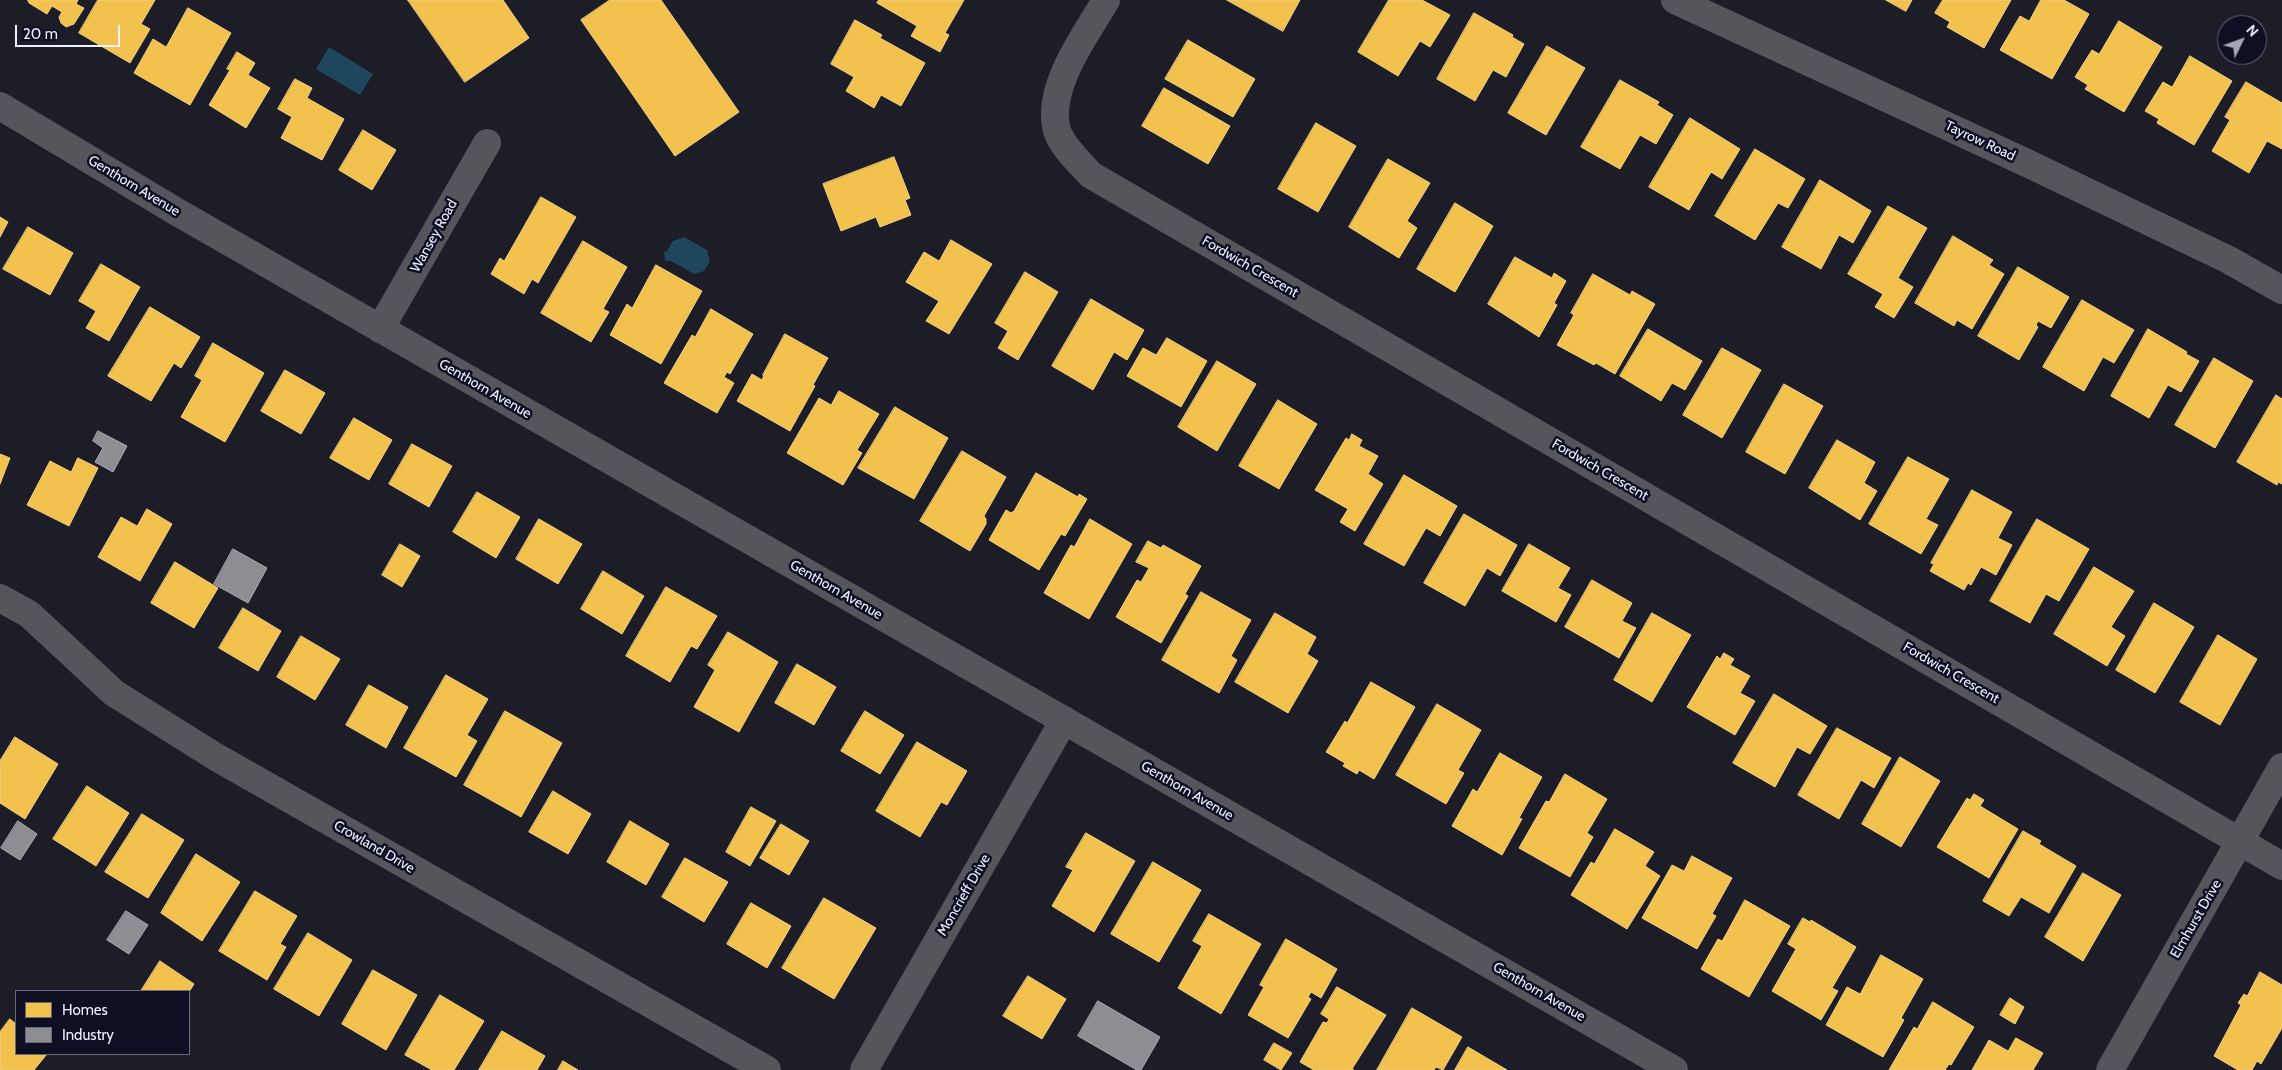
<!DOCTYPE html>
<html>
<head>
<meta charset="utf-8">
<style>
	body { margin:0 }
	#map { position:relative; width:2282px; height:1070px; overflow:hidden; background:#1d1d28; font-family:Cabin,sans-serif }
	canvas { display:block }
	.legend { position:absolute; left:15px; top:990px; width:175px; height:65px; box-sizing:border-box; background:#0f0f23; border:1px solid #68697b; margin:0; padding:6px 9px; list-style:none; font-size:15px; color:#eeefff }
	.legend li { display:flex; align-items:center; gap:10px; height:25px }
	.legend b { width:25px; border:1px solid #68697b }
	.north { position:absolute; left:2217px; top:15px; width:50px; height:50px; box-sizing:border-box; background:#0f0f23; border:1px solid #68697b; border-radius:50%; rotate:48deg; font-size:14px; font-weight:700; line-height:20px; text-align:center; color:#eeefff }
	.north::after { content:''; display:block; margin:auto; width:18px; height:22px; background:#a5a6b4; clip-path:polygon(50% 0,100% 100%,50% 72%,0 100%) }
	.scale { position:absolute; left:15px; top:25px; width:105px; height:22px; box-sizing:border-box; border:2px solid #eeefff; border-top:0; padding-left:6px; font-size:15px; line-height:18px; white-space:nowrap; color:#eeefff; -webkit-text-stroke:4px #0f0f23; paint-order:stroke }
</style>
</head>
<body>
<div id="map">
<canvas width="2282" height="1070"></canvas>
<ul class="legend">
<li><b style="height:14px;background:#f2c14e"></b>Homes</li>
<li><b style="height:14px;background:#8d8d92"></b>Industry</li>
</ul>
<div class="north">N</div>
<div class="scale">20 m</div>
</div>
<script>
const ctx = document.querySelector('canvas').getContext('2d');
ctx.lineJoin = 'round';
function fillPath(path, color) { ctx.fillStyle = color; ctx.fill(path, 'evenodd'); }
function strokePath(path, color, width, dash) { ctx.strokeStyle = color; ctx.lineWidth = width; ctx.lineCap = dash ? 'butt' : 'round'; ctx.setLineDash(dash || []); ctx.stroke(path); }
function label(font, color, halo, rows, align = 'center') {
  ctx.font = font + ' Cabin,sans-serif'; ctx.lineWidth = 5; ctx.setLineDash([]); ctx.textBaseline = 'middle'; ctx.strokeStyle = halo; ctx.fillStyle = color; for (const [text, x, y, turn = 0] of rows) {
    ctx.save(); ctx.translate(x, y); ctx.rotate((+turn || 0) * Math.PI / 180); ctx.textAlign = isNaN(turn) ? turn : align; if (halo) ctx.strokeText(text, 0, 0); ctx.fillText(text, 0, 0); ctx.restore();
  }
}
const water = new Path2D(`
	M 329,47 L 373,74 L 360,95 L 316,69 Z
	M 684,237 L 707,250 L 710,261 L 704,271 L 694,274 L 671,261 L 665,261 L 664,252 L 667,251 L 673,241 Z`);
const homes = new Path2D(`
	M 28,0 L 78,0 L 76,4 L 84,8 L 74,24 L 66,27 L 61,23 L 59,17 L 62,12 L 52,6 L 47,14 L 29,3 Z
	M 98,0 L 155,0 L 141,24 L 150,29 L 130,63 L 79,33 Z
	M 408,0 L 503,0 L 529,38 L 465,82 Z
	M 610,0 L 661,0 L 739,112 L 675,156 L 581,20 Z
	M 879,0 L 964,0 L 945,33 L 949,35 L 940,52 L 911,36 L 917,26 L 877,3 Z
	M 1227,0 L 1300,0 L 1283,31 Z
	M 1389,0 L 1422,0 L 1450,15 L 1430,47 L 1420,41 L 1398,76 L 1358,52 Z
	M 1886,0 L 1912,0 L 1906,11 Z
	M 1943,0 L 2011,0 L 1984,48 L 1947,27 L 1950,22 L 1935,13 Z
	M 2041,0 L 2064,0 L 2089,14 L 2052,79 L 2000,50 L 2020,16 L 2029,21 Z
	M 188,8 L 231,33 L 190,105 L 134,73 L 153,39 L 166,47 Z
	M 1474,13 L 1513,35 L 1512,37 L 1524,44 L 1506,77 L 1493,70 L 1475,101 L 1437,79 Z
	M 855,20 L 882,35 L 880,38 L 925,63 L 901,106 L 881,95 L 874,108 L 846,91 L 854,77 L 831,64 Z
	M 2119,21 L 2162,47 L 2124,112 L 2085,89 L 2088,85 L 2075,77 L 2092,50 L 2099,54 Z
	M 1188,40 L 1255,79 L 1233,117 L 1165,79 Z
	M 1547,46 L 1585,68 L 1546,135 L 1508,113 Z
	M 237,52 L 255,63 L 248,75 L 270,88 L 246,128 L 209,105 L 230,70 L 227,69 Z
	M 2190,56 L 2232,81 L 2194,145 L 2157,123 L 2159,119 L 2145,111 L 2163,82 L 2172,87 Z
	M 295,79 L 312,88 L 307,98 L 344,119 L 322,160 L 281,138 L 292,117 L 278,109 Z
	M 1620,80 L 1659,102 L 1657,105 L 1673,115 L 1656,144 L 1640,135 L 1620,169 L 1581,147 Z
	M 2246,82 L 2282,103 L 2282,149 L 2267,141 L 2249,173 L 2212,151 L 2230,120 L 2225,117 Z
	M 1164,88 L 1230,126 L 1208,164 L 1142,126 Z
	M 1690,118 L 1740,149 L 1722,179 L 1711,172 L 1689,210 L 1649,187 Z
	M 1316,123 L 1356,146 L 1318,212 L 1278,189 Z
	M 363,130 L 396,150 L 372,190 L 339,170 Z
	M 1755,149 L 1805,179 L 1788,208 L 1778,203 L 1755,240 L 1715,216 Z
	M 894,157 L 910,198 L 905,200 L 911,215 L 880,227 L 876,217 L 841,231 L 823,184 Z
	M 1388,159 L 1430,183 L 1407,221 L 1417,228 L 1399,258 L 1349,227 Z
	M 1820,180 L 1871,211 L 1853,243 L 1839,235 L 1821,269 L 1782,247 Z
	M 541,197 L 576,217 L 538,283 L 532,279 L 524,294 L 491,274 L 500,258 L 504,261 Z
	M 1455,203 L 1493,226 L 1455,292 L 1417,269 Z
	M 1888,206 L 1927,228 L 1898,278 L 1913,287 L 1894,318 L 1875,307 L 1883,294 L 1848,274 Z
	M 0,217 L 8,222 L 0,237 Z
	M 28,227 L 73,253 L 50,295 L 3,269 Z
	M 1953,236 L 1993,260 L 1989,265 L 2004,274 L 1972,329 L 1957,320 L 1954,326 L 1915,303 Z
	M 951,240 L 992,264 L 949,334 L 926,321 L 939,301 L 906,282 L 924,252 L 939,261 Z
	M 583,241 L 627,267 L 603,309 L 609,312 L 591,342 L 541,313 Z
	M 1515,257 L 1552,278 L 1554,273 L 1566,281 L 1554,303 L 1557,305 L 1539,337 L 1488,304 Z
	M 101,264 L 140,287 L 109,341 L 86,328 L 96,311 L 79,301 Z
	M 656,265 L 702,291 L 661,364 L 610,335 L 627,304 L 632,308 Z
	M 2018,267 L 2069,297 L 2051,328 L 2038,321 L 2036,325 L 2038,327 L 2019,360 L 1978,336 Z
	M 1025,272 L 1058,292 L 1018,360 L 998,348 L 1008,331 L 995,323 Z
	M 1593,274 L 1630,295 L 1632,291 L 1655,304 L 1615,374 L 1596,363 L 1594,365 L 1557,345 L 1574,315 L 1571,313 Z
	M 1091,299 L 1144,330 L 1127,360 L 1114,352 L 1093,390 L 1052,366 Z
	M 2082,300 L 2134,330 L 2114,363 L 2103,357 L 2084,391 L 2043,367 Z
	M 150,307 L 200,337 L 181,368 L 174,363 L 151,401 L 108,376 Z
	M 711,309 L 753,334 L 730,374 L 727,372 L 724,377 L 734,383 L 717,413 L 664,383 L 692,335 L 695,337 Z
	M 1648,329 L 1702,361 L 1685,390 L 1672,383 L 1661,401 L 1620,376 Z
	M 2148,329 L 2187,352 L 2186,354 L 2199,361 L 2181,392 L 2168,385 L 2149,418 L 2111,396 Z
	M 785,334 L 828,358 L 813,385 L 815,386 L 790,431 L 737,401 L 752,374 L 762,380 L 764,375 L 763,375 Z
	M 1167,338 L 1207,361 L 1181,407 L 1127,376 L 1143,348 L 1156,355 Z
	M 213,343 L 264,373 L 225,442 L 181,417 L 202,380 L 195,376 Z
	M 1722,348 L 1761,370 L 1722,438 L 1683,415 Z
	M 2214,358 L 2253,381 L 2215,448 L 2175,425 Z
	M 1217,361 L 1256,384 L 1217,451 L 1178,427 Z
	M 285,370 L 325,393 L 301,434 L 261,411 Z
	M 1784,384 L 1823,406 L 1785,474 L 1746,452 Z
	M 839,391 L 879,414 L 857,450 L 862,453 L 843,485 L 787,453 L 819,398 L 831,405 Z
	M 2276,395 L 2282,399 L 2282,484 L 2278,482 L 2277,485 L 2237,462 Z
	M 1278,400 L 1317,424 L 1279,489 L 1239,466 Z
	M 895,407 L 948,438 L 914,499 L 858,468 Z
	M 354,418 L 392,440 L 369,480 L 330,458 Z
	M 1352,434 L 1362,440 L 1359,446 L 1378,456 L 1368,474 L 1383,484 L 1355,531 L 1340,522 L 1348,509 L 1315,490 L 1346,438 L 1349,440 Z
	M 1837,440 L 1875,462 L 1864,483 L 1877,491 L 1860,520 L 1809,488 Z
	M 412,444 L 452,466 L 429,507 L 389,484 Z
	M 962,451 L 1006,477 L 984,516 L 986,519 L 986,524 L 970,551 L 920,521 Z
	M 0,454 L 10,458 L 0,484 Z
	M 1908,457 L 1949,479 L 1926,519 L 1938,525 L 1921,554 L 1869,524 Z
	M 78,458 L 98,468 L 69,526 L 27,505 L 50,461 L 71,472 Z
	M 1036,473 L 1078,497 L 1079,494 L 1087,499 L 1065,536 L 1061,534 L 1039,570 L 989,540 L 1006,510 L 1011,513 L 1014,511 Z
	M 1404,475 L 1457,506 L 1440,536 L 1426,528 L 1404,566 L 1364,544 Z
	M 1972,490 L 2012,512 L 1998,538 L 2012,545 L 1996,575 L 1981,567 L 1971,585 L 1968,583 L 1964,590 L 1930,571 L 1934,564 L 1931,563 Z
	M 477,492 L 520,517 L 496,558 L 453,532 Z
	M 147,509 L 172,524 L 140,581 L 98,557 L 121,517 L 137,526 Z
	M 1464,514 L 1517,545 L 1500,576 L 1487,568 L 1465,606 L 1424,583 Z
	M 539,519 L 582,544 L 558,584 L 516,559 Z
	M 1090,519 L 1132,544 L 1089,619 L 1044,593 L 1071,545 L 1074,547 Z
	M 2037,519 L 2089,549 L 2059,601 L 2046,594 L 2030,623 L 1990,601 Z
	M 1148,541 L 1161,548 L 1163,545 L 1201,566 L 1185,594 L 1188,596 L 1161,643 L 1116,617 L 1137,580 L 1141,582 L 1149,568 L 1136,562 Z
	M 400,544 L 420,556 L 402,587 L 382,575 Z
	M 1529,544 L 1570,568 L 1558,588 L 1571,595 L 1556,622 L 1502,591 Z
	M 175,562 L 218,588 L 194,628 L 151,603 Z
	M 2094,567 L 2134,591 L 2111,627 L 2125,636 L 2107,666 L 2054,634 Z
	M 603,571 L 644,596 L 622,634 L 581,609 Z
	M 1592,580 L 1632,603 L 1622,621 L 1636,628 L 1619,658 L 1565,627 Z
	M 666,587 L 717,616 L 697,649 L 691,646 L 670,682 L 626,656 Z
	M 1201,592 L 1251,620 L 1231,656 L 1237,660 L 1219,693 L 1162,660 Z
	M 2154,603 L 2194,627 L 2155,693 L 2116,670 Z
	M 243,608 L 281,631 L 258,671 L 219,648 Z
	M 1275,613 L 1316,637 L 1307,654 L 1318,661 L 1288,713 L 1235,682 Z
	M 1652,613 L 1691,635 L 1652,702 L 1614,680 Z
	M 728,632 L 778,662 L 739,732 L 694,707 L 715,670 L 708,665 Z
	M 2218,635 L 2257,659 L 2220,725 L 2180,702 Z
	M 301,636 L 340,659 L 315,700 L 277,677 Z
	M 1724,653 L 1734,659 L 1730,665 L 1750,676 L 1740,693 L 1755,701 L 1735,735 L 1687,707 L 1717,656 L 1720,659 Z
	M 797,664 L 836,687 L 814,725 L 775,703 Z
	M 446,675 L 488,699 L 467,735 L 477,741 L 456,777 L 404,748 Z
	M 1371,682 L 1415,707 L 1374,779 L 1359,770 L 1357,774 L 1343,766 L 1345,763 L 1326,752 L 1345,721 L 1347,723 Z
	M 369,685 L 408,707 L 386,748 L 346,725 Z
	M 1774,694 L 1827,726 L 1810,754 L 1797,747 L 1775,787 L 1733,763 Z
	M 1437,704 L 1481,730 L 1458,770 L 1464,773 L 1446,804 L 1396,775 Z
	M 505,711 L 562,743 L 521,817 L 464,785 Z
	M 865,711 L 904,735 L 880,774 L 841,751 Z
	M 1837,728 L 1891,758 L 1874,788 L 1861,780 L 1839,819 L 1798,795 Z
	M 15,737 L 58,764 L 25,819 L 0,803 L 0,761 Z
	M 917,742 L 967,771 L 947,805 L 941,802 L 920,837 L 876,811 Z
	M 1500,753 L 1542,777 L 1519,818 L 1522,819 L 1502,855 L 1452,826 L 1473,789 L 1477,792 Z
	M 1900,757 L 1940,781 L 1901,847 L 1862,824 Z
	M 1565,774 L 1607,799 L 1587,833 L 1593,837 L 1570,877 L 1519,848 L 1546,801 L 1549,802 Z
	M 87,786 L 129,813 L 96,866 L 53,839 Z
	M 553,791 L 591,814 L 568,854 L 529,832 Z
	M 1974,794 L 1984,800 L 1980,806 L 2018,829 L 1989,878 L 1937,847 L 1967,798 L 1970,800 Z
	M 751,807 L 776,821 L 750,866 L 726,852 Z
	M 142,814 L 184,840 L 148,898 L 105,872 Z
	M 630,821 L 669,844 L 646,885 L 607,862 Z
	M 781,824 L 809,841 L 789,875 L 760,858 Z
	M 1615,829 L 1654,852 L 1645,866 L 1660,876 L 1627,929 L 1571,895 L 1591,862 L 1594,864 Z
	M 2023,831 L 2041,841 L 2039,844 L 2076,866 L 2049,913 L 2021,897 L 2009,916 L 1983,901 Z
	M 1086,833 L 1135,861 L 1094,932 L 1052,906 L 1073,870 L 1066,867 Z
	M 196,854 L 240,882 L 202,941 L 161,913 Z
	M 1692,856 L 1732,878 L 1712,914 L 1716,916 L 1697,949 L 1642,918 L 1672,865 L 1684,871 Z
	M 685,858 L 728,882 L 704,922 L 662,897 Z
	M 1153,862 L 1201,890 L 1159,962 L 1111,934 Z
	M 2083,873 L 2121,895 L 2083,961 L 2045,937 Z
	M 255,891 L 297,916 L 280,944 L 286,947 L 267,980 L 219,951 Z
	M 824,898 L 876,928 L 834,999 L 782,968 Z
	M 1745,900 L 1790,926 L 1749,997 L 1701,969 L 1718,939 L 1722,941 Z
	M 751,903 L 791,926 L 767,968 L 727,944 Z
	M 1209,914 L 1261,944 L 1221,1014 L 1178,988 L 1202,946 L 1193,941 Z
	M 1803,918 L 1810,922 L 1811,920 L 1856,947 L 1832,988 L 1838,991 L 1821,1020 L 1772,991 L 1796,949 L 1788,944 Z
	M 308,933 L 352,960 L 319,1016 L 274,989 Z
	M 1286,939 L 1337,969 L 1321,998 L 1311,992 L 1308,997 L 1311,999 L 1288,1038 L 1248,1015 L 1264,987 L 1260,985 Z
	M 1881,955 L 1923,979 L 1901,1018 L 1904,1020 L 1883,1057 L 1826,1025 L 1847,987 L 1860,994 Z
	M 160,961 L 194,984 L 189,992 L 141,991 Z
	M 373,970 L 417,995 L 386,1050 L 342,1024 Z
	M 2260,972 L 2282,985 L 2282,1028 L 2261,1064 L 2257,1061 L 2252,1070 L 2238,1070 L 2214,1056 L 2241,1005 L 2238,1003 L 2244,994 L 2247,996 Z
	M 1028,976 L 1066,999 L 1042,1039 L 1003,1016 Z
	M 1337,987 L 1386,1015 L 1352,1069 L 1354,1070 L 1314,1070 L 1300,1062 L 1323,1022 L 1327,1023 L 1329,1019 L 1321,1014 Z
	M 440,995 L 484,1021 L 454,1070 L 432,1070 L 405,1055 Z
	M 2010,998 L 2024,1007 L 2015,1024 L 2000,1015 Z
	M 1933,1002 L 1974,1027 L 1951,1065 L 1949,1064 L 1945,1070 L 1889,1070 L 1914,1027 L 1917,1029 Z
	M 1412,1008 L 1462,1037 L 1443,1070 L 1436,1067 L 1434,1070 L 1377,1070 Z
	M 10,1019 L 16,1024 L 16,1054 L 47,1054 L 34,1070 L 0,1070 L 0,1032 Z
	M 502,1031 L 545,1056 L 537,1070 L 479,1070 Z
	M 2016,1038 L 2043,1053 L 2033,1070 L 1972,1070 L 1989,1040 L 2008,1051 Z
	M 1274,1043 L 1292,1053 L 1281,1070 L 1264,1060 Z
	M 1468,1047 L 1507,1070 L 1455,1070 Z
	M 563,1061 L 578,1070 L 558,1070 Z`);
const industry = new Path2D(`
	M 98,431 L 127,446 L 113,472 L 95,462 L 103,448 L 93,441 Z
	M 233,549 L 267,568 L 248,603 L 214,584 Z
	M 18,821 L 37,834 L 20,860 L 1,848 Z
	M 126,911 L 148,925 L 129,954 L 107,940 Z
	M 1098,1001 L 1160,1037 L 1141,1070 L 1137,1070 L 1078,1036 Z`);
const minor = new Path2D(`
	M 1106,0 C 1086,35 1048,84 1056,126 C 1058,143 1080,163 1091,175 L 2282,866
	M 1675,0 L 2029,164 L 2229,260 L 2282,290
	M 0,106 L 177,212 L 1674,1070
	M 380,329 L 487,143
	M 0,598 L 29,614 L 114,693 L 216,757 L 767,1070
	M 864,1070 L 1064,720
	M 2110,1070 L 2282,767`);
const streetNames = [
	["Tayrow Road",1980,141,25],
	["Genthorn Avenue",134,186,31],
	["Wansey Road",434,236,-61],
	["Fordwich Crescent",1250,267,30],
	["Genthorn Avenue",485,389,30],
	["Fordwich Crescent",1600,470,30],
	["Genthorn Avenue",836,590,30],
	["Fordwich Crescent",1951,673,30],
	["Genthorn Avenue",1187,791,30],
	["Crowland Drive",374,847,30],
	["Moncrieff Drive",964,895,-60],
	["Elmhurst Drive",2196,919,-60],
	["Genthorn Avenue",1539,992,30]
];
fillPath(water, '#1e475d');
fillPath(homes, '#f2c14e');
strokePath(homes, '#f1cf83', 1);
fillPath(industry, '#8d8d92');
strokePath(industry, '#aaaab3', 1);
strokePath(minor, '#56555b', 28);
label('14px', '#eeefff', '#0f0f23', streetNames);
</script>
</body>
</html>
